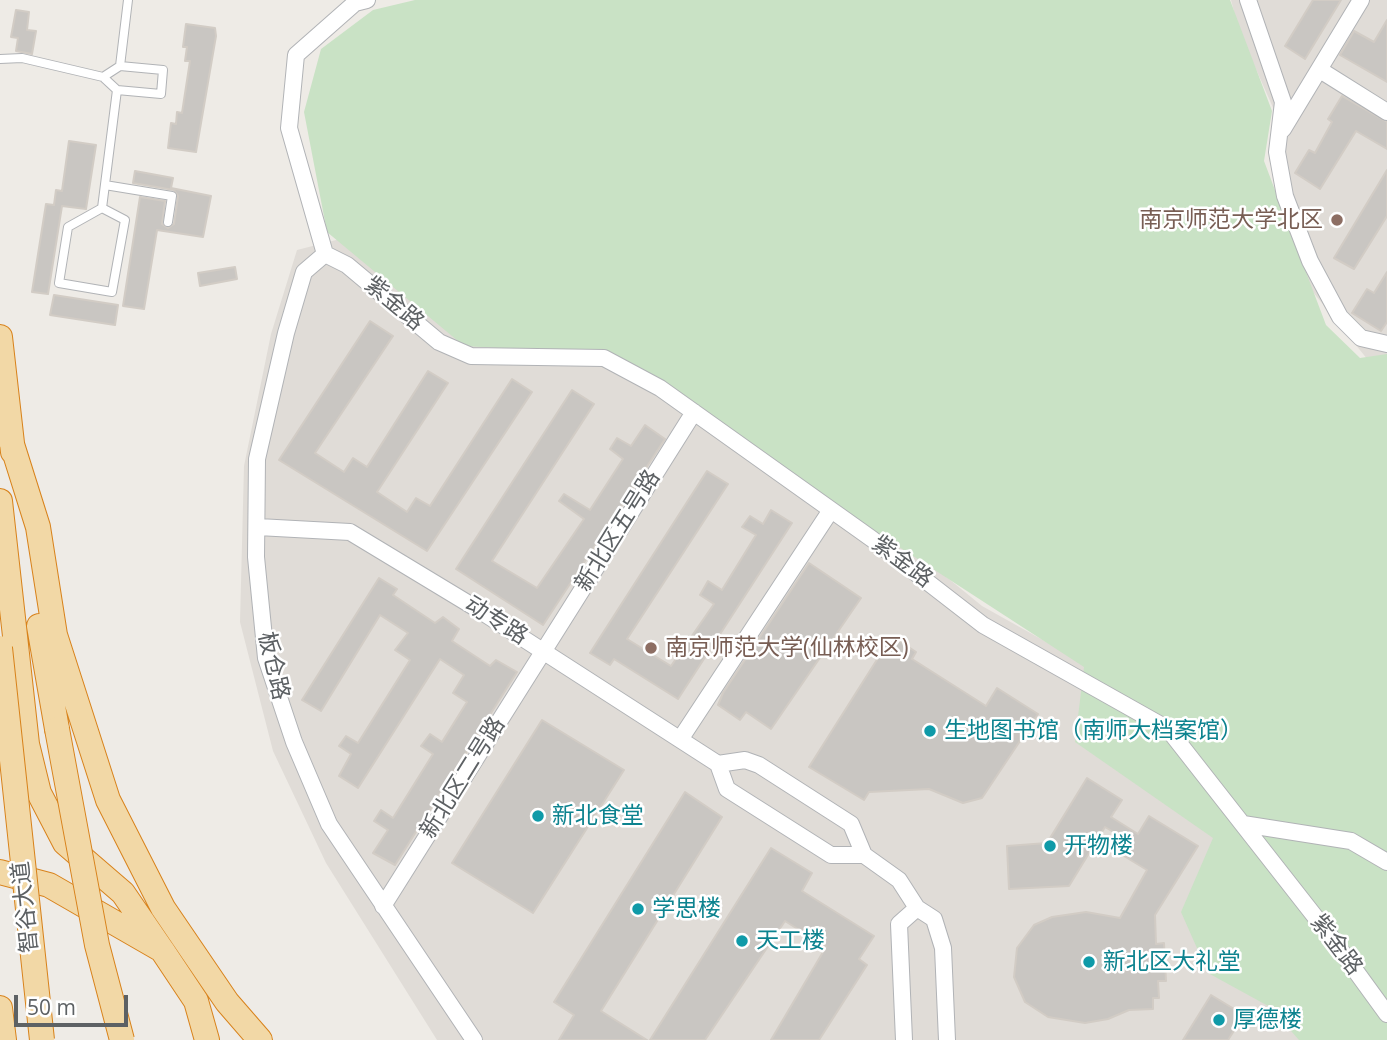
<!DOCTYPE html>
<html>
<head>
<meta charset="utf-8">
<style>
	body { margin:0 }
	#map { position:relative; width:1387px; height:1040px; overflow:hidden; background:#eeebe6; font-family:"Open Sans",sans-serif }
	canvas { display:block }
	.scale { position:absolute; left:14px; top:995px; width:114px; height:32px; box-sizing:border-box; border:4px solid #5d6164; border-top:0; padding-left:9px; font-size:21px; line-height:24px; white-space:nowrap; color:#5d6164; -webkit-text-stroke:5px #fff; paint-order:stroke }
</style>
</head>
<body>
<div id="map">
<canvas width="1387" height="1040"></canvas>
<div class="scale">50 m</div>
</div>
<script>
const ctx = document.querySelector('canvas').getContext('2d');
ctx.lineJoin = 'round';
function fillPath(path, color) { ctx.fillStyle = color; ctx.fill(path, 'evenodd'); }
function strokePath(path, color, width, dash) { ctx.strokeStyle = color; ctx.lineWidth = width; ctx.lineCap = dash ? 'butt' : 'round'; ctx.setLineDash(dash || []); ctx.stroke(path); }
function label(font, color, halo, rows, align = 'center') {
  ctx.font = font + ' "Open Sans","Noto Sans SC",sans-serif'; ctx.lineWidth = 5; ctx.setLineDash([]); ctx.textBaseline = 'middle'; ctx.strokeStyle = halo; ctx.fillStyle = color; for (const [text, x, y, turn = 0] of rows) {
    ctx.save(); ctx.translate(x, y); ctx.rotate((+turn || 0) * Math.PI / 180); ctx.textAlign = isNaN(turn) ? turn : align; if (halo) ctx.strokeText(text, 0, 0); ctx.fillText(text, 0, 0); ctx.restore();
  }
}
const education = new Path2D(`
	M 1231,0 L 1387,0 L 1387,355 L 1368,360 L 1304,281 L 1269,159 L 1275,112 L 1239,31 Z
	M 344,238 L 611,336 L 813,468 L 982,606 L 1184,719 L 1387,1040 L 437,1040 L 326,863 L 273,751 L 240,622 L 244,466 L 271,334 L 297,250 Z`);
const green = new Path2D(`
	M 415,0 L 1230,0 L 1272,111 L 1264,161 L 1326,325 L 1360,358 L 1387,354 L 1387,1040 L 1299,1040 L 1270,1007 L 1208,973 L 1181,912 L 1213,838 L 1075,742 L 1084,667 L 602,354 L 464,346 L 327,232 L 304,112 L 321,49 L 373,10 Z`);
const building = new Path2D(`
	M 1313,0 L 1341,0 L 1305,59 L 1285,46 Z
	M 16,10 L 29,12 L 27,30 L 36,31 L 32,54 L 16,51 L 18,38 L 11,37 Z
	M 1387,20 L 1387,82 L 1340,55 L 1354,31 L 1374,42 Z
	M 186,24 L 215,28 L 216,36 L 196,152 L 168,148 L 171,123 L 176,124 L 177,112 L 182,113 L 190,61 L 185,61 L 187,47 L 183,47 Z
	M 1342,96 L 1387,122 L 1387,149 L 1356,131 L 1320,189 L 1295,173 L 1309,150 L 1315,153 L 1332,122 L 1328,119 Z
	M 69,141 L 96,145 L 86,209 L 62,206 L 48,294 L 32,292 L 46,204 L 54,205 L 56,190 L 62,191 Z
	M 1387,170 L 1387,216 L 1354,269 L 1334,258 Z
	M 135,171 L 173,178 L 171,188 L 211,196 L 203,237 L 157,230 L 144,309 L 123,306 L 140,197 L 165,201 L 162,224 L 168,228 L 174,224 L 178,196 L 174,190 L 133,183 Z
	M 235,267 L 237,279 L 200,286 L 198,273 Z
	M 1387,272 L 1387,322 L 1381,331 L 1352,313 L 1367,289 L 1374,293 Z
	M 54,295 L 118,305 L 115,325 L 50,315 Z
	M 370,321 L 393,336 L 315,453 L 344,472 L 353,458 L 367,467 L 428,371 L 448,383 L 377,492 L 407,512 L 416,498 L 430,506 L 512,379 L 532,392 L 427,551 L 279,460 Z
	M 572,390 L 594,404 L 492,561 L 537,588 L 584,519 L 559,501 L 564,494 L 590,510 L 623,459 L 610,449 L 617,438 L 631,446 L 645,425 L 665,439 L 543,625 L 456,569 Z
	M 707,471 L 728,484 L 627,639 L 671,666 L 714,604 L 700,595 L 708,581 L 722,590 L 756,535 L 742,527 L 750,516 L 763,524 L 771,510 L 792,523 L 678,699 L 614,659 L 610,665 L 590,653 Z
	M 809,563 L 861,598 L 771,729 L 746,712 L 740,720 L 718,705 L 723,693 Z
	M 379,578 L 397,589 L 393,595 L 435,623 L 443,617 L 459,629 L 452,641 L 490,666 L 496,660 L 517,672 L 395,865 L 373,853 L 388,830 L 374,821 L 381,810 L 393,818 L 433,754 L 421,746 L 430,734 L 442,742 L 467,702 L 453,693 L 464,675 L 440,659 L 358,788 L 339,776 L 351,754 L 339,746 L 346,736 L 358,743 L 410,660 L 395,650 L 408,633 L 380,615 L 321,711 L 302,700 Z
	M 892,636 L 916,652 L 912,659 L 986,706 L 997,688 L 1038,714 L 982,798 L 963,803 L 929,789 L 869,792 L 864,800 L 809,767 Z
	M 542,720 L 624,770 L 533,913 L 452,863 Z
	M 1087,778 L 1122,800 L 1111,817 L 1138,834 L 1149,816 L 1198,846 L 1155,915 L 1156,944 L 1164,943 L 1166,981 L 1158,981 L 1159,998 L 1153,998 L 1153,1009 L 1129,1010 L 1108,1019 L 1085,1023 L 1048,1017 L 1025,1002 L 1014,977 L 1017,948 L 1034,925 L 1052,917 L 1086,912 L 1120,918 L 1147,870 L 1124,856 L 1132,843 L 1105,827 L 1069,886 L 1009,889 L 1007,846 L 1047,843 Z
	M 685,792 L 722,817 L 601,1011 L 647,1040 L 559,1040 L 574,1015 L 554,1002 Z
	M 771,848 L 812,873 L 802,891 L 874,936 L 859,959 L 867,965 L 819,1040 L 771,1040 L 826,947 L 785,921 L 705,1040 L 650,1040 Z
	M 1211,995 L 1244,1015 L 1228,1040 L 1183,1040 Z`);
const service = new Path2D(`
	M 0,59 L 22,58 L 103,77 L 117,90 L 161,94 L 163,70 L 120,66 L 103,77
	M 120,66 L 128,0
	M 105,185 L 172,196 L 168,222
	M 102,208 L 125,220 L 112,292 L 59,283 L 68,227 L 102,208 L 117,90`);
const minor = new Path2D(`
	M 1248,0 L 1283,102 L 1277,152 L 1285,196 L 1310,261 L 1340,317 L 1361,338 L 1387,344
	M 1320,70 L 1387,112
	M 1283,129 L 1361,0
	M 325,254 L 347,265 L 439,342 L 471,356 L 604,358 L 660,388 L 872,539 L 983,625 L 1168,729 L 1331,937 L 1387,1014
	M 325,254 L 304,272 L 286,333 L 257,459 L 256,557 L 266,658 L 294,742 L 329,824 L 474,1040
	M 325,254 L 289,128 L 296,55 L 355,3 L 367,0
	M 258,527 L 350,532 L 479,610 L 718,764
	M 681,738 L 831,510
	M 718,764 L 745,760 L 759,765 L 851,824 L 864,855
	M 718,764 L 727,789 L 831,855 L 864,855
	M 1243,824 L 1351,841 L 1387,862
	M 864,855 L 899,880 L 917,908 L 934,919 L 943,948 L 947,1040
	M 383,906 L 694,412
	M 904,1040 L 899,924 L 917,908`);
const trunk = new Path2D(`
	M 0,337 L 13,452
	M 10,438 L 38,527 L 55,635 L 108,800 L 163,908 L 227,1002 L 260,1040
	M 0,501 L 27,744 L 39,793 L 65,843 L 123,893 L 162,950
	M 39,626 L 57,729
	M 0,872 L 49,885 L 162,950 L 196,1001 L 207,1040
	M 0,1008 L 4,1040`);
const trunkBridge = new Path2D(`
	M 0,648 L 42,1040
	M 57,729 L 97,945 L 122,1040`);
const markers = [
	[1337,220,7,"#8d6e63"],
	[651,648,7,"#8d6e63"],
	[930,731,7,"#0f9aa8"],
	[538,816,7,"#0f9aa8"],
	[1050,846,7,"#0f9aa8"],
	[638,909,7,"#0f9aa8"],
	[742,941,7,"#0f9aa8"],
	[1089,962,7,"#0f9aa8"],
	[1219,1020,7,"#0f9aa8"]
];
const educationNames = [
	["南京师范大学北区",1323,220],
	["南京师范大学(仙林校区)",665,648,"left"]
];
const streetNames = [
	["紫金路",394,304,40],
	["新北区五号路",618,531,-58],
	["紫金路",902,562,37],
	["动专路",496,621,32],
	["板仓路",273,666,77],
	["新北区二号路",463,778,-58],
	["智谷大道",26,907,-96],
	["紫金路",1336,945,53]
];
const cultureNames = [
	["生地图书馆（南师大档案馆）",944,731],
	["新北食堂",552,816],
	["开物楼",1064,846],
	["学思楼",652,909],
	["天工楼",756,941],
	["新北区大礼堂",1103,962],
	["厚德楼",1233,1020]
];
fillPath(education, '#e0dcd7');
fillPath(green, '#c9e2c5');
fillPath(building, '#c9c6c2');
strokePath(building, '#d2ccc5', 2);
strokePath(service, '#b1b3b6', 10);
strokePath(minor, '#b1b3b6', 18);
strokePath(trunk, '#d8821b', 26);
strokePath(service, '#fff', 8);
strokePath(minor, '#fff', 16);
strokePath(trunk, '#f2d8a6', 24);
strokePath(trunkBridge, '#d8821b', 26, []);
strokePath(trunkBridge, '#f2d8a6', 24);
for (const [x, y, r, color] of markers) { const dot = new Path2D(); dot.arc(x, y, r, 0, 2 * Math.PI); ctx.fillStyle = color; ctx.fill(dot); strokePath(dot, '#fff', 2.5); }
label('23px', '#785e54', '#fff', educationNames, 'right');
label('23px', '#5d6164', '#fff', streetNames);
label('23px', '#0d838f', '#fff', cultureNames, 'left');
</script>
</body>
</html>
